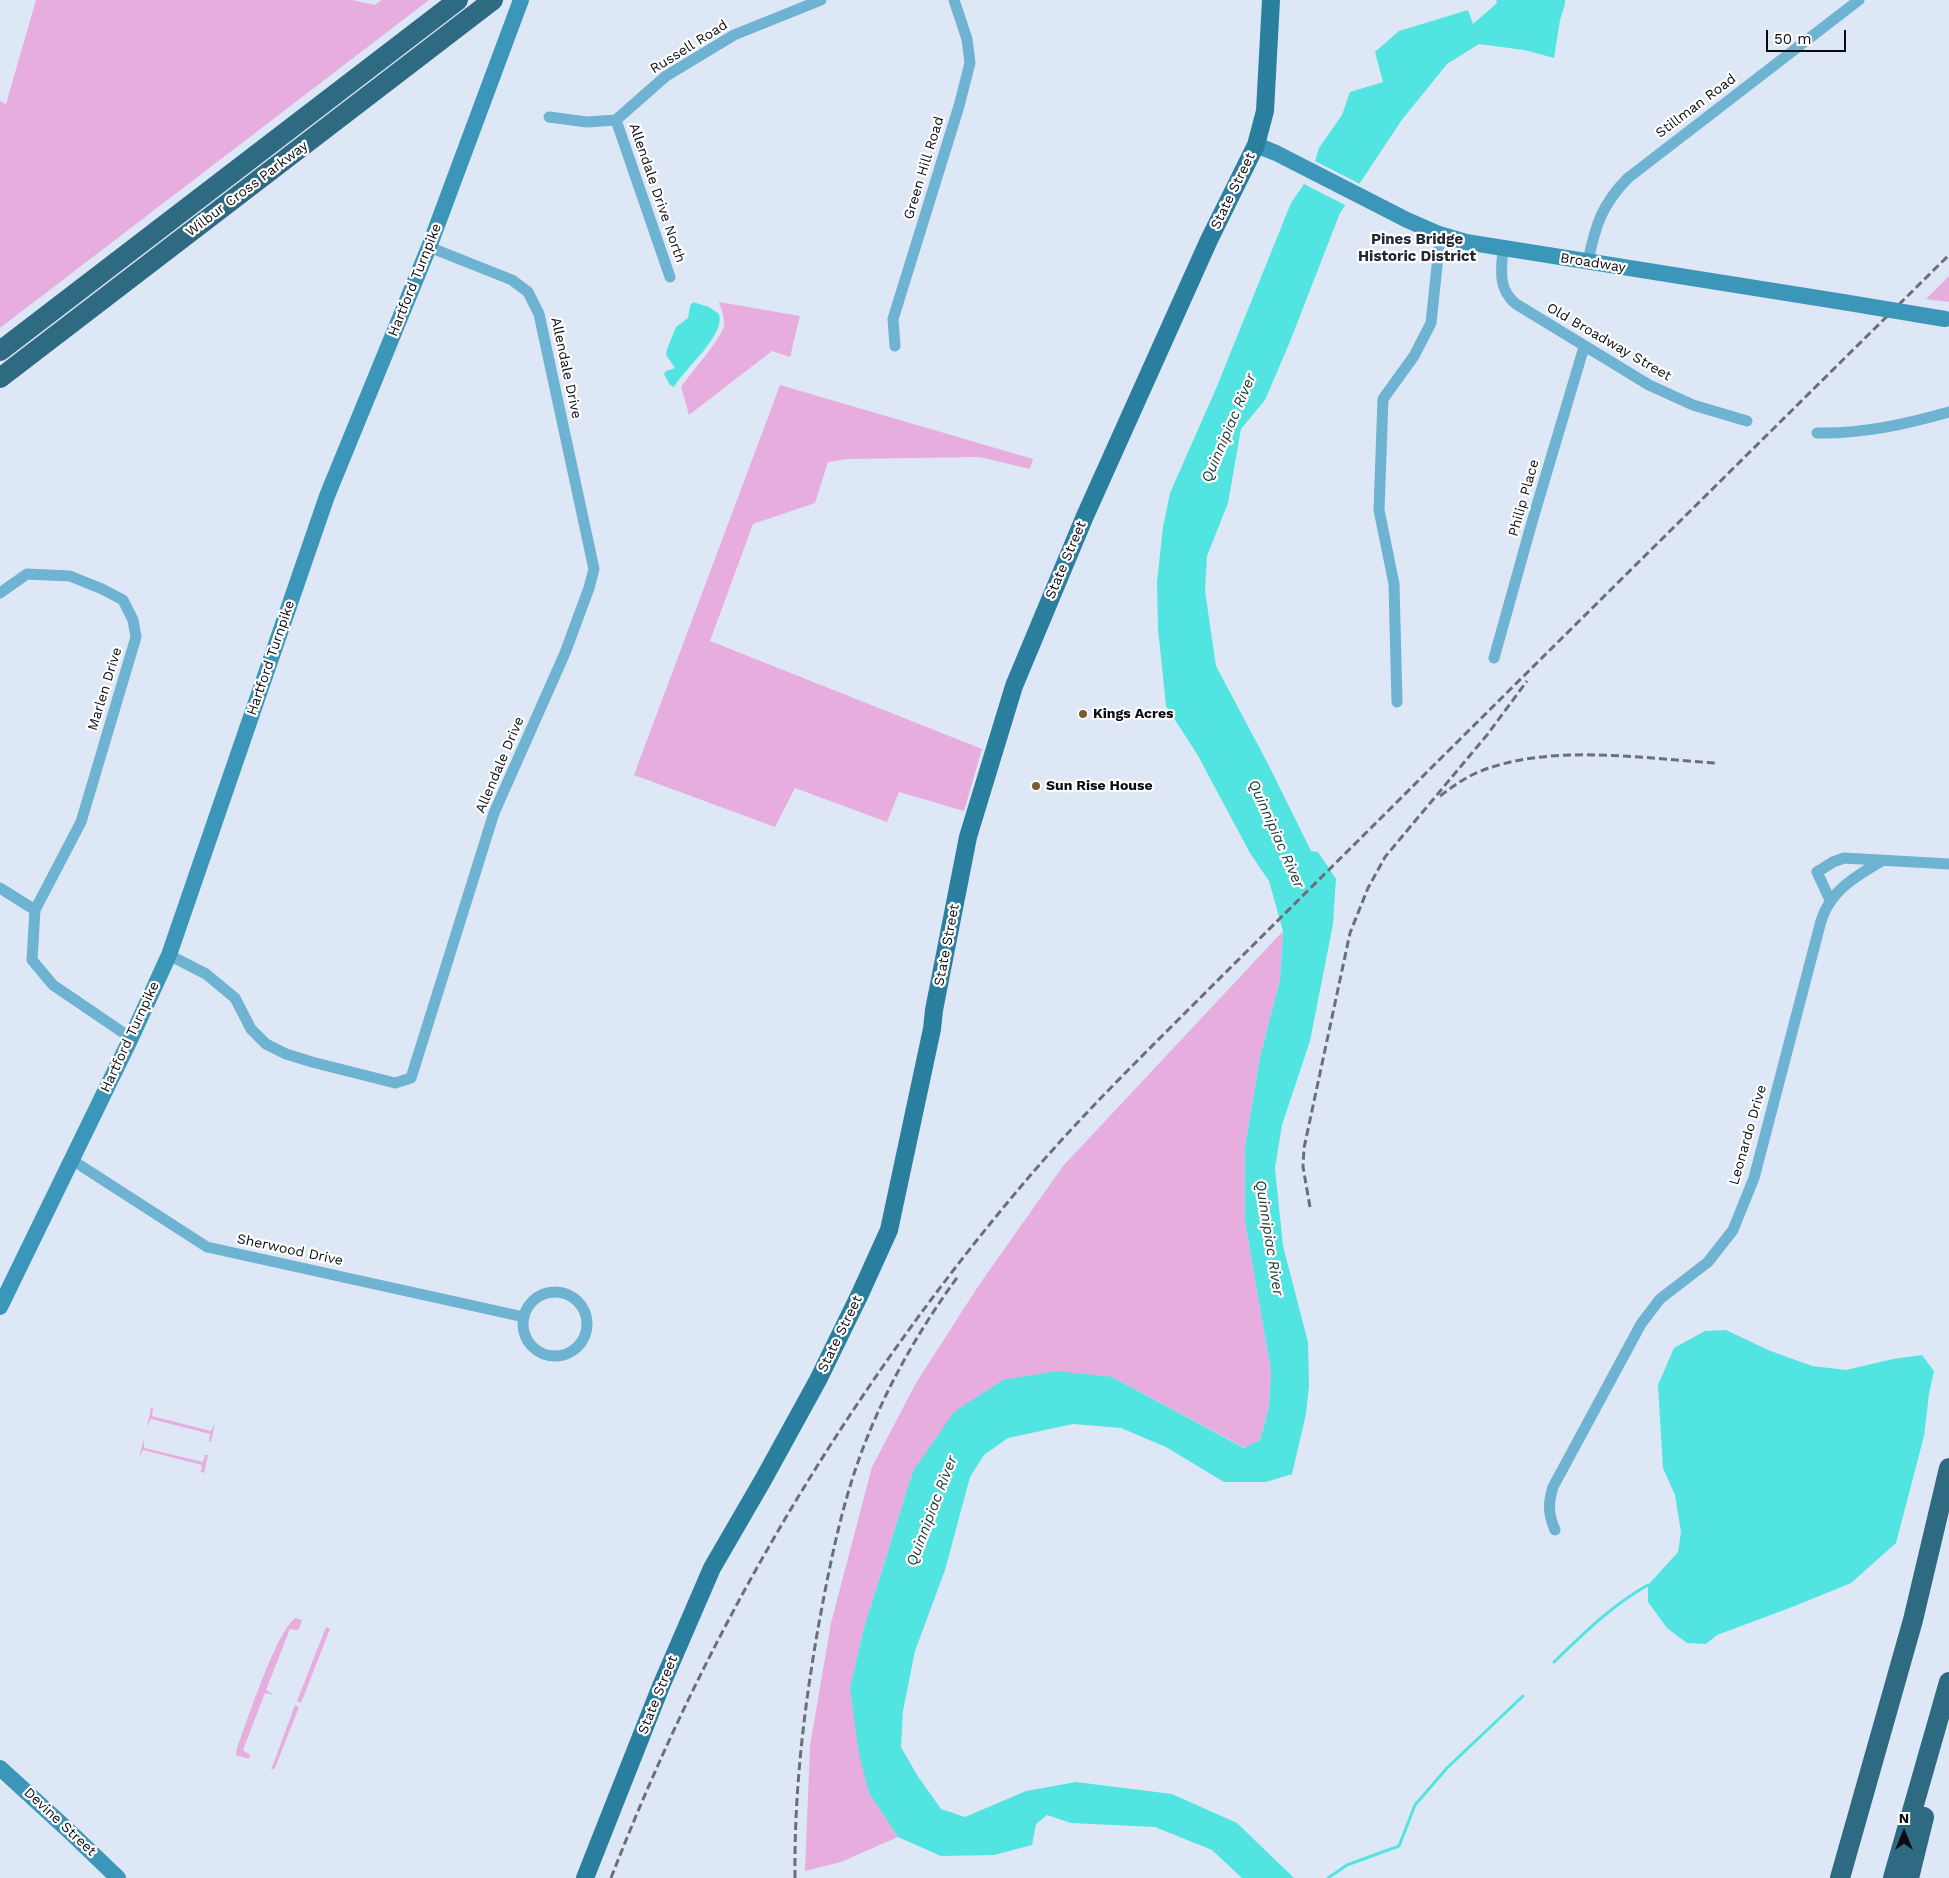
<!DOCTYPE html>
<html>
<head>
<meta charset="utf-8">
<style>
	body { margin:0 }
	#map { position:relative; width:1949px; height:1878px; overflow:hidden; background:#dee7f6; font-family:"Work Sans",sans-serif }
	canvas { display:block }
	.north { position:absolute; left:1879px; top:1808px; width:50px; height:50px; -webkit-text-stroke:4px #fff; paint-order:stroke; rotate:0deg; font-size:14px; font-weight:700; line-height:20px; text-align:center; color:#090c11 }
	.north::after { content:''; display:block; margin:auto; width:18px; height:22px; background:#090c11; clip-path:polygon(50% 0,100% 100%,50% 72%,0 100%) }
	.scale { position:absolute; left:1766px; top:30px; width:80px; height:22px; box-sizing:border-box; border:2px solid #090c11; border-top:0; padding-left:6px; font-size:15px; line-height:18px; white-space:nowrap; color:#090c11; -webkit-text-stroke:4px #fff; paint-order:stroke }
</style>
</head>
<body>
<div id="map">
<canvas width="1949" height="1878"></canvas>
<div class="north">N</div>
<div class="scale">50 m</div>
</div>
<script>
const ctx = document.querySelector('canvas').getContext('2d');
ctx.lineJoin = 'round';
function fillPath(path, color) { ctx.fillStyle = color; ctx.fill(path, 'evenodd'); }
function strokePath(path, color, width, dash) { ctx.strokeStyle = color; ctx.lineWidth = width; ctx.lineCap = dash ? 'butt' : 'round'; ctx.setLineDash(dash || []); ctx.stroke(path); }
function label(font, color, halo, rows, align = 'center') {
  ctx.font = font + ' "Work Sans",sans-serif'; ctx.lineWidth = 4.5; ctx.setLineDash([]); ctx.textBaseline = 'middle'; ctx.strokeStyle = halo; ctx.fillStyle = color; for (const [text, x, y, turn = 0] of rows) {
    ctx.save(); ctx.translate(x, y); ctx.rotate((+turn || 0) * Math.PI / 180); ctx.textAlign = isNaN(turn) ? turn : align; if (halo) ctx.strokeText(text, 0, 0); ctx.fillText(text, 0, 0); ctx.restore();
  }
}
const green = new Path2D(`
	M 36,0 L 352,0 L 375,5 L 381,0 L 429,0 L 0,328 L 0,101 L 6,104 Z
	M 1949,276 L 1949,302 L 1926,299 Z
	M 719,302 L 800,316 L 790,357 L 772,351 L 689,415 L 681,387 C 690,374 722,338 724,325 C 725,317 721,309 719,302 Z
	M 780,385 L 1033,459 L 1030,469 L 980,457 L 848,459 L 828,462 L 815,503 L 753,524 L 710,641 L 982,749 L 964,811 L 899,792 L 887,822 L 795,788 L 775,827 L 634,775 Z
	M 1283,931 L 1280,980 L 1260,1057 L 1245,1147 L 1245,1221 L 1271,1371 L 1269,1407 L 1260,1440 L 1245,1448 L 1112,1377 L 913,1471 L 864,1628 L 850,1688 L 869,1793 L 898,1837 L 841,1862 L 805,1871 L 810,1746 L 831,1623 L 872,1467 L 916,1383 L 979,1285 L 1063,1166 Z
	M 151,1408 L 153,1408 L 152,1416 L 211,1431 L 215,1423 L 211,1442 L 209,1441 L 210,1434 L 151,1419 L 147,1427 Z
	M 144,1438 L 144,1448 L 203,1462 L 205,1455 L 208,1455 L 204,1473 L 201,1472 L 202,1465 L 143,1450 L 139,1458 Z
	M 296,1618 L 302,1620 L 299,1629 L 296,1630 L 290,1629 L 266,1690 L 274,1695 L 265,1693 L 243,1750 L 250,1755 L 249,1759 L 236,1755 L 237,1748 C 246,1725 278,1626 296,1618 Z
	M 326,1627 L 330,1629 L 301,1703 L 297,1701 Z
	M 295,1705 L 299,1707 L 275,1768 L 271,1770 Z`);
const water = new Path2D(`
	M 1496,0 L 1565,0 L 1565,4 L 1560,20 L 1554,58 L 1524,50 L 1479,44 L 1447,64 L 1401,121 L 1340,213 L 1289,344 L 1265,400 L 1241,429 L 1228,503 L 1207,556 L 1205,591 L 1216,666 L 1268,764 L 1311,851 L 1318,852 L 1336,879 L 1333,924 L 1310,1041 L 1282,1125 L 1275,1168 L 1283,1246 L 1308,1342 L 1309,1386 L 1306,1414 L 1292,1474 L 1266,1482 L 1224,1482 L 1166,1447 L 1121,1428 L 1073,1424 L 1008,1438 L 984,1455 L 970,1477 L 945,1570 L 915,1651 L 903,1711 L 901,1747 L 917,1775 L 941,1809 L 965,1817 L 1026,1791 L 1076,1782 L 1172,1794 L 1237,1823 L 1294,1878 L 1242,1878 L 1212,1850 L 1155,1827 L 1071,1823 L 1047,1815 L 1036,1824 L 1032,1845 L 994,1855 L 941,1856 L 898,1837 L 869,1793 L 859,1754 L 850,1688 L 864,1628 L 913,1471 L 954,1412 L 1003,1380 L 1056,1371 L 1112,1377 L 1244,1448 L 1260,1440 L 1269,1407 L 1271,1371 L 1245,1221 L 1245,1147 L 1260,1057 L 1280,980 L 1283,931 L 1269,881 L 1250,853 L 1197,754 L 1166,706 L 1158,629 L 1157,582 L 1163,527 L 1170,493 L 1215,391 L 1291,203 L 1304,184 L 1315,161 L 1319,148 L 1342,115 L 1350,92 L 1383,82 L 1375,52 L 1399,31 L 1468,10 L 1473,24 L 1497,3 Z
	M 693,302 L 709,307 L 719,314 C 726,335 684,369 674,387 L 670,385 L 664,374 L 666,371 L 675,368 L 666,355 L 667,349 L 676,327 L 688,318 L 690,306 Z
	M 1726,1330 L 1768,1350 L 1812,1366 L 1846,1370 L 1893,1359 L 1922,1355 L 1934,1371 L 1929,1394 L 1924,1436 L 1896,1543 L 1851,1583 L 1792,1607 L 1717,1635 L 1706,1644 L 1687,1643 L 1667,1628 L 1648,1602 L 1648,1585 L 1678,1552 L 1681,1532 L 1675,1495 L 1663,1468 L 1658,1385 L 1674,1348 L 1705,1331 Z`);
const pier = new Path2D(`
	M 1315,161 L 1362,185 L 1347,206 L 1304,184 Z`);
const stream = new Path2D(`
	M 1554,1662 C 1583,1634 1612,1605 1648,1585
	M 1328,1878 L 1347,1865 L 1399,1846 L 1415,1805 L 1447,1768 L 1523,1696`);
const minor = new Path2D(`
	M 549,117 L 587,122 L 616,120 L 666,76 L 734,35 L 821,0
	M 616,120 L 670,277
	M 1503,249 C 1501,271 1498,289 1516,304 L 1649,385 L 1693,405 L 1747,421
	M 1588,262 C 1595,226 1602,204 1628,178 L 1859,0
	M 895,346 L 893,319 L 959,106 L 970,63 L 967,39 L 954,0
	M 1817,433 C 1863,434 1906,424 1949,412
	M 0,593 L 27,574 L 70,576 L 102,589 L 123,600 L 133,620 L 136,637 L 81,822 L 35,910 L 32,960 L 53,985 L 131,1038
	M 1494,658 L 1532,522 L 1584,347
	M 1397,702 L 1394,584 L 1379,510 L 1383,399 L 1414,356 L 1431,323 L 1439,247 L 1443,235
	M 0,888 L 35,910
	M 1830,900 L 1817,872 L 1833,862 L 1844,858 L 1949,864
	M 169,955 L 206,974 L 235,998 L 251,1029 L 266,1044 L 286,1054 L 312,1062 L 395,1083 L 411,1078 L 494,813 L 565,653 L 589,588 L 594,569 L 539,314 L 528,292 L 512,280 L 429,247
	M 72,1160 L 207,1247 L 524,1317
	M523 1324a32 32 0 1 1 64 0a32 32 0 1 1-64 0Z
	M 1555,1530 C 1548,1514 1548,1503 1553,1487 L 1641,1324 L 1660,1299 L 1708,1262 L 1733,1230 L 1754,1178 L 1821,921 C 1831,889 1857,876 1883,860`);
const secondary = new Path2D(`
	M 1256,145 L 1276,153 L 1407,220 L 1439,234 L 1466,242 L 1843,302
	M 0,1307 L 131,1038 L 169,955 L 327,496 L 429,247 L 521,0
	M 0,1768 L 69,1831 L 118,1878`);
const primary = new Path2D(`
	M 585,1878 L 661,1686 L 712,1568 L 763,1480 L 818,1380 L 860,1294 L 889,1230 L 932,1029 L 934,1010 L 968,837 L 1014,686 L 1085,516 L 1209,240 L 1256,145 L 1265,111 L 1271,0`);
const motorway = new Path2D(`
	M 0,351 L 458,0
	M 0,378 L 493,0
	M 1840,1878 L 1913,1620 L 1949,1468
	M 1893,1878 L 1949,1682
	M 1909,1878 L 1924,1817`);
const rail = new Path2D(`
	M 1440,796 C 1452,787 1463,779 1476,773 C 1546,743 1640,758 1715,763
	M 1310,1207 L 1303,1167 L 1304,1148 L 1350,933 L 1368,888 L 1385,857 L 1487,735 L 1527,681
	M 611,1878 C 709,1625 848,1391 1023,1184 C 1075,1122 1134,1064 1192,1006 C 1267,931 1343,856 1418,781 C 1595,605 1772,430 1949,255
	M 795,1878 C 794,1792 804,1707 819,1623 C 831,1558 844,1493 869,1433 C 892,1377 923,1324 959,1275`);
const secondaryBridge = new Path2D(`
	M 1843,302 L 1945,319`);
const markers = [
	[1083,714,5,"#795c30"],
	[1036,786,5,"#795c30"]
];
const streetNames = [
	["Russell Road",689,47,-32],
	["Stillman Road",1696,106,-37],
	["Green Hill Road",924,168,-73],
	["Wilbur Cross Parkway",247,189,-37],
	["State Street",1233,191,-64],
	["Allendale Drive North",657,193,71],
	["Broadway",1593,263,9],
	["Hartford Turnpike",415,280,-68],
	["Old Broadway Street",1609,342,30],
	["Allendale Drive",566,368,78],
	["Philip Place",1524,498,-74],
	["State Street",1066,560,-67],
	["Hartford Turnpike",271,658,-71],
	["Marlen Drive",105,689,-73],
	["Allendale Drive",500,765,-67],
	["State Street",947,945,-79],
	["Hartford Turnpike",130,1037,-65],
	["Leonardo Drive",1748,1135,-74],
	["Sherwood Drive",290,1250,12],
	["State Street",840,1334,-64],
	["State Street",658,1695,-68],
	["Devine Street",60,1822,43]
];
const poiNames = [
	["Kings Acres",1093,714],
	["Sun Rise House",1046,786]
];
const neighbourhoodNames = [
	["Pines Bridge",1417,240],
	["Historic District",1417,257]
];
const waterNames = [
	["Quinnipiac River",1229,428,-67],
	["Quinnipiac River",1276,834,66],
	["Quinnipiac River",1269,1238,81],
	["Quinnipiac River",932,1511,-69]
];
fillPath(green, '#e7adde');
fillPath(water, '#52e4e0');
fillPath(pier, '#dee7f6');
strokePath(stream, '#52e4e0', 3);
strokePath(minor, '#6eb3d1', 11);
strokePath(secondary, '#3b96b9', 16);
strokePath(primary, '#2a7f9f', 18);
strokePath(motorway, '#2e6a82', 20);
strokePath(rail, '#6a6f79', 3, [8, 4]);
strokePath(secondaryBridge, '#3b96b9', 16);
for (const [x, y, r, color] of markers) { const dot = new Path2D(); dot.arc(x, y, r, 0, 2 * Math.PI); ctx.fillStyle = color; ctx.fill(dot); strokePath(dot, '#fff', 2); }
label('14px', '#090c11', '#fff', streetNames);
label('bold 14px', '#090c11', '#fff', poiNames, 'left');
label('bold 15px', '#232a35', '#fff', neighbourhoodNames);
label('italic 15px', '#213a39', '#fff', waterNames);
</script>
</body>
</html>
